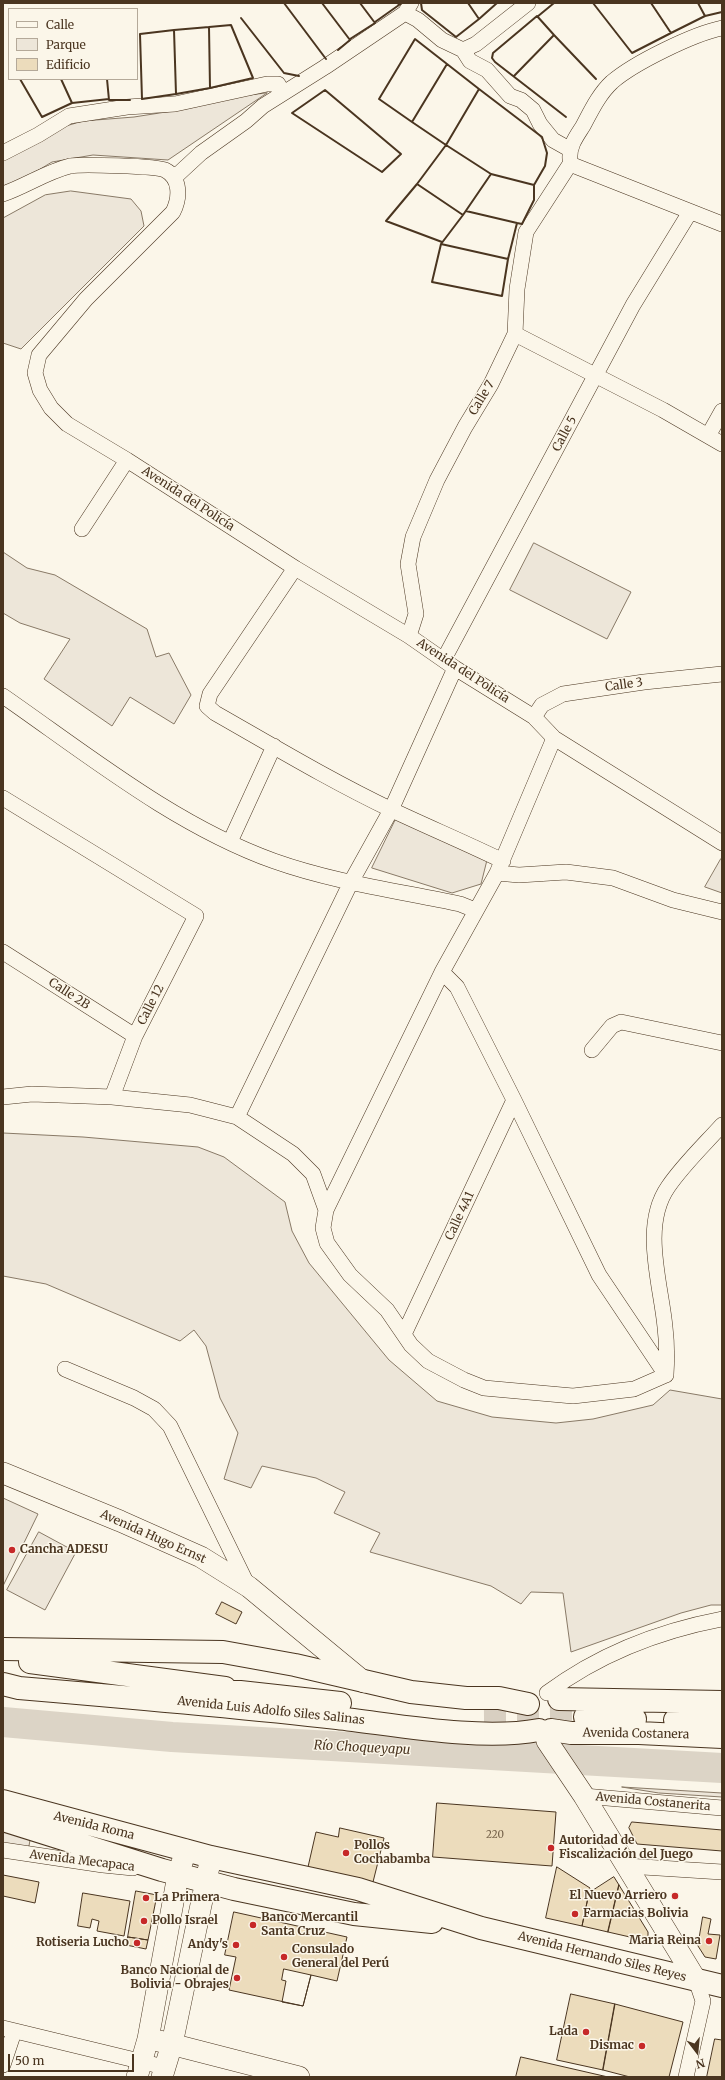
<!DOCTYPE html>
<html>
<head>
<meta charset="utf-8">
<style>
	body { margin:0 }
	#map { position:relative; width:725px; height:2080px; overflow:hidden; background:#fbf6e9; font-family:Merriweather,serif }
	canvas { display:block }
	.frame { position:absolute; inset:0; border:4px solid #4a3520; pointer-events:none }
	.legend { position:absolute; left:8px; top:8px; width:130px; height:72px; box-sizing:border-box; background:#fbf6e9; border:1px solid #b4a999; margin:0; padding:5px 7px; list-style:none; font-size:12px; color:#4a3520 }
	.legend li { display:flex; align-items:center; gap:8px; height:20px }
	.legend b { width:20px; border:1px solid #b4a999 }
	.north { position:absolute; left:677px; top:2032px; width:40px; height:40px; -webkit-text-stroke:3px #fbf6e9; paint-order:stroke; rotate:164deg; font-size:11px; font-weight:700; line-height:16px; text-align:center; color:#4a3520 }
	.north::after { content:''; display:block; margin:auto; width:14px; height:18px; background:#4a3520; clip-path:polygon(50% 0,100% 100%,50% 72%,0 100%) }
	.scale { position:absolute; left:8px; top:2054px; width:126px; height:18px; box-sizing:border-box; border:2px solid #4a3520; border-top:0; padding-left:5px; font-size:12px; line-height:14px; white-space:nowrap; color:#4a3520; -webkit-text-stroke:3px #fbf6e9; paint-order:stroke }
</style>
</head>
<body>
<div id="map">
<canvas width="725" height="2080"></canvas>
<div class="frame"></div>
<ul class="legend">
<li><b style="height:5px;background:#fbf6e9"></b>Calle</li>
<li><b style="height:11px;background:#ede6d9"></b>Parque</li>
<li><b style="height:11px;background:#ecdcbc"></b>Edificio</li>
</ul>
<div class="north">N</div>
<div class="scale">50 m</div>
</div>
<script>
const ctx = document.querySelector('canvas').getContext('2d');
ctx.lineJoin = 'round';
function fillPath(path, color) { ctx.fillStyle = color; ctx.fill(path, 'evenodd'); }
function strokePath(path, color, width, dash) { ctx.strokeStyle = color; ctx.lineWidth = width; ctx.lineCap = dash ? 'butt' : 'round'; ctx.setLineDash(dash || []); ctx.stroke(path); }
function label(font, color, halo, rows, align = 'center') {
  ctx.font = font + ' Merriweather,serif'; ctx.lineWidth = 3; ctx.setLineDash([]); ctx.textBaseline = 'middle'; ctx.strokeStyle = halo; ctx.fillStyle = color; for (const [text, x, y, turn = 0] of rows) {
    ctx.save(); ctx.translate(x, y); ctx.rotate((+turn || 0) * Math.PI / 180); ctx.textAlign = isNaN(turn) ? turn : align; if (halo) ctx.strokeText(text, 0, 0); ctx.fillText(text, 0, 0); ctx.restore();
  }
}
const green = new Path2D(`
	M 267,93 L 168,160 L 93,155 L 52,162 L 22,180 L 3,186 L 3,161 L 20,148 L 52,130 L 83,121 L 134,117 L 185,109 L 233,97 Z
	M 71,191 L 131,199 L 141,211 L 144,226 L 21,349 L 3,343 L 3,218 L 45,195 Z
	M 534,543 L 631,592 L 607,639 L 510,590 Z
	M 3,552 L 27,568 L 55,575 L 147,629 L 156,657 L 169,653 L 191,695 L 174,724 L 130,697 L 112,726 L 44,679 L 70,639 L 20,623 L 3,613 Z
	M 397,817 L 487,860 L 481,884 L 452,893 L 372,868 Z
	M 721,859 L 722,860 L 722,893 L 705,887 Z
	M 3,1133 L 83,1137 L 198,1147 L 224,1157 L 285,1202 L 292,1231 L 309,1263 L 389,1360 L 437,1401 L 492,1417 L 556,1423 L 593,1419 L 653,1405 L 670,1390 L 722,1399 L 722,1605 L 711,1605 L 681,1613 L 571,1652 L 563,1593 L 531,1592 L 521,1604 L 491,1586 L 370,1552 L 380,1533 L 334,1513 L 345,1492 L 316,1478 L 262,1466 L 251,1488 L 224,1479 L 238,1433 L 220,1398 L 206,1346 L 194,1330 L 180,1341 L 46,1284 L 3,1276 Z
	M 3,1498 L 38,1514 L 3,1586 Z
	M 39,1532 L 76,1552 L 45,1610 L 7,1590 Z
	M 622,1787 L 722,1793 L 722,1797 L 659,1793 Z
	M 3,1827 L 27,1837 L 30,1840 L 29,1846 L 26,1847 L 3,1843 Z`);
const river = new Path2D(`
	M 3,1722 L 172,1737 L 722,1768`);
const building = new Path2D(`
	M 222,1602 L 242,1612 L 236,1624 L 216,1614 Z
	M 437,1803 L 556,1812 L 552,1866 L 433,1857 Z
	M 632,1822 L 722,1830 L 722,1851 L 637,1844 L 629,1828 Z
	M 340,1828 L 384,1838 L 373,1882 L 308,1867 L 316,1832 L 338,1837 Z
	M 557,1867 L 590,1888 L 582,1926 L 546,1918 Z
	M 3,1875 L 39,1882 L 35,1903 L 3,1896 Z
	M 614,1877 L 619,1885 L 608,1932 L 582,1926 L 589,1893 Z
	M 619,1885 L 648,1932 L 648,1937 L 643,1940 L 608,1932 Z
	M 136,1891 L 157,1895 L 148,1940 L 128,1937 Z
	M 83,1893 L 130,1901 L 124,1936 L 97,1931 L 99,1921 L 92,1919 L 90,1928 L 78,1926 Z
	M 234,1912 L 347,1937 L 337,1981 L 311,1975 L 303,2006 L 229,1990 L 236,1957 L 225,1955 Z
	M 703,1917 L 711,1919 L 708,1934 L 720,1935 L 716,1959 L 705,1957 L 698,1946 Z
	M 128,1937 L 148,1940 L 146,1949 L 126,1945 Z
	M 284,1969 L 311,1975 L 303,2006 L 282,2002 L 286,1981 L 282,1980 Z
	M 571,1994 L 615,2004 L 603,2070 L 557,2060 Z
	M 615,2004 L 683,2022 L 669,2077 L 630,2077 L 603,2070 Z
	M 715,2039 L 722,2040 L 722,2077 L 707,2077 Z
	M 521,2057 L 608,2077 L 516,2077 Z`);
const primaryTunnel = new Path2D(`
	M 484,1718 L 585,1717`);
const street = new Path2D(`
	M 405,13 L 418,20 L 442,40 L 463,50 L 470,61 L 487,70 L 510,96 L 521,100 L 533,110 L 540,124 L 553,140 L 569,149
	M 463,50 L 476,44 L 528,3
	M 3,153 L 38,135 L 69,116 L 127,107 L 175,104 L 267,84 L 278,84 L 283,92
	M 570,159 C 569,146 576,137 583,126 C 591,111 599,94 612,82 C 634,63 693,34 722,28
	M 570,164 L 722,224
	M 174,178 L 201,153 L 246,121 L 263,106 L 325,67 L 405,13 L 411,3
	M 3,194 C 26,186 46,172 70,166 C 81,164 157,166 165,170 C 181,178 180,198 173,212 L 86,299 L 39,355 L 35,373 L 40,390 L 51,408 L 67,424 L 127,460 L 295,568 L 409,636 L 455,668 L 534,717 L 554,738 L 722,843
	M 515,334 L 663,410 L 722,444
	M 708,436 L 722,411
	M 82,529 L 127,460
	M 295,568 L 210,694 L 207,706 L 215,713 C 273,746 331,781 392,810 C 428,827 466,843 503,861
	M 409,636 L 416,614 L 408,564 L 413,537 L 437,480 L 465,427 L 491,384 L 515,334 L 517,289 L 526,232 L 570,164
	M 444,659 L 633,305 L 690,212
	M 3,696 C 88,755 176,826 274,861 C 333,882 398,891 460,904 L 475,910
	M 534,717 L 542,705 L 563,694 L 644,682 L 722,674
	M 3,798 L 196,916 L 135,1036 L 112,1097
	M 230,842 L 274,746
	M 497,873 L 519,875 L 566,872 L 613,878 L 673,900 L 722,912
	M 3,952 L 135,1036
	M 442,972 L 457,987 L 514,1100 L 599,1275 L 666,1375
	M 592,1050 L 612,1026 L 621,1022 L 722,1043
	M 3,1097 L 32,1094 L 112,1097 L 190,1105 L 237,1117 L 293,1154 L 313,1174 L 326,1210 L 323,1228 L 327,1243 L 350,1275 L 387,1310 L 411,1345 L 428,1361 L 464,1380 L 484,1388 L 573,1396 L 634,1389 L 666,1375
	M 237,1117 L 351,882 L 391,810 L 455,668
	M 326,1210 L 442,972 L 497,873 L 554,738
	M 405,1332 L 514,1100
	M 65,1369 L 134,1398 L 154,1409 L 170,1426 L 248,1586
	M 666,1375 C 667,1359 667,1343 665,1327 C 661,1284 641,1226 668,1187 C 683,1165 704,1145 722,1125
	M 547,1693 C 598,1655 659,1631 722,1619
	M 584,1796 L 722,1808
	M 3,1850 L 103,1865 L 133,1868
	M 627,1866 L 722,1872
	M 3,2028 L 164,2067
	M 3,2065 L 14,2032
	M 686,2077 L 703,2001 L 696,1980`);
const secondary = new Path2D(`
	M 3,1473 L 120,1521 L 201,1557 L 249,1587 L 364,1682
	M 545,1731 L 547,1741 L 584,1796 L 696,1980
	M 159,2041 L 299,2077
	M 137,2077 L 148,2039 L 178,1875 L 186,1850
	M 162,2077 L 172,2044 L 211,1857`);
const primary = new Path2D(`
	M 3,1649 L 223,1652 L 295,1665 L 411,1692 L 466,1698 L 499,1698 L 528,1704
	M 30,1662 L 225,1688
	M 3,1684 L 19,1688 C 125,1697 231,1706 337,1718 C 398,1725 480,1741 539,1730
	M 209,1692 L 240,1692 L 340,1703
	M 559,1699 L 722,1702
	M 585,1717 L 635,1719
	M 675,1720 L 722,1722
	M 551,1730 L 571,1733 L 639,1733 L 722,1737
	M 3,1801 L 211,1857 L 358,1889 L 481,1928 L 722,1986
	M 3,1820 L 162,1870 L 234,1889 L 354,1914 L 432,1922`);
const wall = new Path2D(`
	M 284,3 L 326,59
	M 322,3 L 350,40 L 338,50
	M 421,3 L 422,10 L 456,37 L 479,19 L 468,3
	M 593,3 L 632,53 L 671,33 L 651,3
	M 705,16 L 722,12
	M 537,17 L 554,3
	M 241,18 L 284,73 L 299,76
	M 479,19 L 497,3
	M 375,22 L 399,5 L 398,3 L 399,5 L 402,3
	M 231,25 L 253,78 L 210,88 L 209,27 Z
	M 209,27 L 210,88 L 176,94 L 174,30 Z
	M 174,30 L 176,94 L 142,99 L 140,34 Z
	M 671,33 L 705,16 L 698,3
	M 554,35 L 537,16 L 493,53 L 492,58 L 495,62 L 566,117
	M 350,39 L 375,23 L 360,3
	M 514,76 L 554,35 L 596,79
	M 20,79 L 42,117 L 72,103 L 61,79
	M 107,79 L 109,100 L 130,100
	M 479,89 L 542,137 L 547,153 L 545,166 L 534,185 L 491,174 L 446,145 L 417,184 L 463,215 L 491,174
	M 325,90 L 401,154 L 382,172 L 292,113 Z
	M 72,103 L 109,99
	M 412,122 L 446,145 L 479,89 L 415,39 L 379,99 L 412,122 L 447,64
	M 417,184 L 386,221 L 442,242
	M 463,215 L 441,244 L 432,282 L 502,296 L 508,259
	M 517,223 L 522,224 L 534,200 L 534,185
	M 441,244 L 508,259 L 517,223 L 466,211`);
const markers = [
	[12,1550,4,"#c62828"],
	[551,1848,4,"#c62828"],
	[346,1853,4,"#c62828"],
	[675,1896,4,"#c62828"],
	[146,1898,4,"#c62828"],
	[575,1914,4,"#c62828"],
	[144,1921,4,"#c62828"],
	[253,1925,4,"#c62828"],
	[709,1941,4,"#c62828"],
	[137,1943,4,"#c62828"],
	[236,1945,4,"#c62828"],
	[284,1957,4,"#c62828"],
	[237,1978,4,"#c62828"],
	[586,2032,4,"#c62828"],
	[642,2046,4,"#c62828"]
];
const numberNames = [
	["220",495,1835]
];
const streetNames = [
	["Calle 7",482,398,-59],
	["Calle 5",565,434,-62],
	["Avenida del Policía",188,499,33],
	["Avenida del Policía",463,671,33],
	["Calle 3",624,685,-8],
	["Calle 2B",69,994,33],
	["Calle 12",151,1005,-63],
	["Calle 4A1",460,1216,-65],
	["Avenida Hugo Ernst",153,1537,24],
	["Avenida Luis Adolfo Siles Salinas",271,1711,6],
	["Avenida Costanera",636,1734,1],
	["Avenida Costanerita",653,1802,5],
	["Avenida Roma",94,1826,14],
	["Avenida Mecapaca",82,1861,7],
	["Avenida Hernando Siles Reyes",602,1957,14]
];
const poiNames = [
	["Cancha ADESU",20,1550],
	["Autoridad de",559,1841],
	["Fiscalización del Juego",559,1855],
	["Pollos",354,1846],
	["Cochabamba",354,1860],
	["El Nuevo Arriero",667,1896,"right"],
	["La Primera",154,1898],
	["Farmacias Bolivia",583,1914],
	["Banco Mercantil",261,1918],
	["Santa Cruz",261,1932],
	["Pollo Israel",152,1921],
	["Maria Reina",701,1941,"right"],
	["Rotiseria Lucho",129,1943,"right"],
	["Andy's",228,1945,"right"],
	["Consulado",292,1950],
	["General del Perú",292,1964],
	["Banco Nacional de",229,1971,"right"],
	["Bolivia - Obrajes",229,1985,"right"],
	["Lada",578,2032,"right"],
	["Dismac",634,2046,"right"]
];
const waterNames = [
	["Río Choqueyapu",362,1748,3]
];
fillPath(green, '#ede6d9');
strokePath(green, '#887966', 1);
strokePath(river, '#dcd4c6', 30);
fillPath(building, '#ecdcbc');
strokePath(building, '#4a3520', 1);
strokePath(primaryTunnel, '#d8cfc1', 22, [22, 11]);
strokePath(street, '#4a3520', 16);
strokePath(secondary, '#4a3520', 22);
strokePath(primary, '#4a3520', 24);
strokePath(street, '#fbf6e9', 15);
strokePath(secondary, '#fbf6e9', 21);
strokePath(primary, '#fbf6e9', 22);
strokePath(wall, '#4a3520', 2);
for (const [x, y, r, color] of markers) { const dot = new Path2D(); dot.arc(x, y, r, 0, 2 * Math.PI); ctx.fillStyle = color; ctx.fill(dot); strokePath(dot, '#fbf6e9', 1.5); }
label('10px', '#725f47', null, numberNames);
label('12px', '#4a3520', '#fbf6e9', streetNames);
label('bold 12px', '#4a3520', '#fbf6e9', poiNames, 'left');
label('italic 13px', '#4a3520', '#fbf6e9', waterNames);
</script>
</body>
</html>
